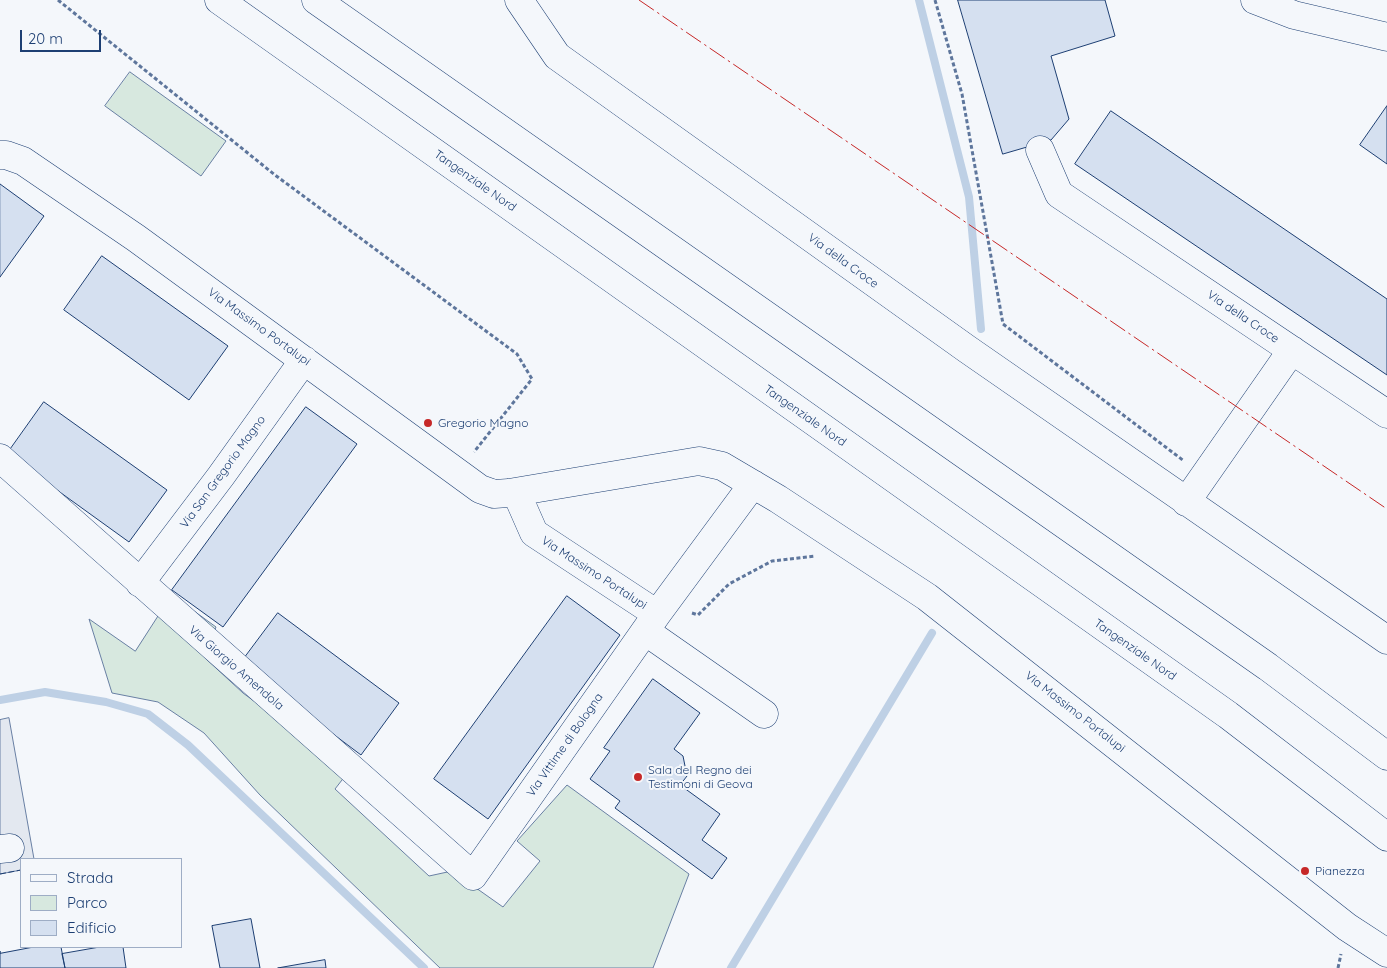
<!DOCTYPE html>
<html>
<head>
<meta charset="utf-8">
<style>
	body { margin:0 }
	#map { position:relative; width:1387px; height:968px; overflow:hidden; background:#f4f7fb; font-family:Quicksand,sans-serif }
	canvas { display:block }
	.legend { position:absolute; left:20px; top:858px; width:162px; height:90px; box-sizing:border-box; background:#f4f7fb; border:1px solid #9eadc5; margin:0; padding:6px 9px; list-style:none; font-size:15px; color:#1d3f73 }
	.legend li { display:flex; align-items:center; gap:10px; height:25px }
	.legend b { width:25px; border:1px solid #9eadc5 }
	.scale { position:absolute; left:20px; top:30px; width:81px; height:22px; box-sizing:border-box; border:2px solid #1d3f73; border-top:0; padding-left:6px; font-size:15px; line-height:18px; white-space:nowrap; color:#1d3f73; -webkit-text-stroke:4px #f4f7fb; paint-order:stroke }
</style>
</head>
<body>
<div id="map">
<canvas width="1387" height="968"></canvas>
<ul class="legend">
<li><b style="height:6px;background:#f4f7fb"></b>Strada</li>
<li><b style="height:14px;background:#d7e8df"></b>Parco</li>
<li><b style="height:14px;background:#d5e0f0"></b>Edificio</li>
</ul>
<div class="scale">20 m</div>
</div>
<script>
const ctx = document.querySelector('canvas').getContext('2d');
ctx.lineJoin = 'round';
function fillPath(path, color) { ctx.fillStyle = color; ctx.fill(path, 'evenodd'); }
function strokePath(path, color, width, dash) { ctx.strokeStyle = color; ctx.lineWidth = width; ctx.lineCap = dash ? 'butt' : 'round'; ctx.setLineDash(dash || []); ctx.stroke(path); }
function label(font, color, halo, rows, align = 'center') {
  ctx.font = font + ' Quicksand,sans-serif'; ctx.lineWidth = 4; ctx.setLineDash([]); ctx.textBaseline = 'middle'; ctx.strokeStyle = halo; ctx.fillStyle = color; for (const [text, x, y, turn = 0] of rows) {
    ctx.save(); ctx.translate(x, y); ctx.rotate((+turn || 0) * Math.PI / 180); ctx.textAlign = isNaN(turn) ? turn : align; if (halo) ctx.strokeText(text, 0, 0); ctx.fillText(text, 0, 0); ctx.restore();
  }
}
const green = new Path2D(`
	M 130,72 L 226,141 L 201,176 L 105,106 Z
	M 172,595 L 216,627 L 204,657 L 243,693 L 349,771 L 335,789 L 429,876 L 452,871 L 503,907 L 540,861 L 517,841 L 567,785 L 689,874 L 653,968 L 440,968 L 260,795 L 204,733 L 158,702 L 112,693 L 89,619 L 135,651 Z`);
const parking = new Path2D(`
	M 9,718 L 34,859 L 21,859 L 21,870 L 0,874 L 0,720 Z`);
const stream = new Path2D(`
	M 919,0 L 969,197 L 981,329
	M 0,700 L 45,692 L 106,702 L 148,714 L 188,745 L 424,968
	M 731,968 L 932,633`);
const building = new Path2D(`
	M 958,0 L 1105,0 L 1115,36 L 1051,56 L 1069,119 L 1051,140 L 1003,154 Z
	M 1387,106 L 1387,164 L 1360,145 Z
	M 1111,111 L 1387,299 L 1387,375 L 1075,164 Z
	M 0,184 L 44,216 L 0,277 Z
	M 102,256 L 228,346 L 189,400 L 64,310 Z
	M 44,402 L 167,490 L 129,542 L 7,454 Z
	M 306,407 L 357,444 L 223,627 L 172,590 Z
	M 567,596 L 620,635 L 488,819 L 434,779 Z
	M 278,613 L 399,703 L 361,755 L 240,664 Z
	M 653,679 L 700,713 L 674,749 L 683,756 L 687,776 L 680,785 L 720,814 L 702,840 L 727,858 L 712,879 L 615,808 L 620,801 L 590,779 L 610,751 L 604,748 Z
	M 251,919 L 260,968 L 220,968 L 212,926 Z
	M 34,947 L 61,947 L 65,968 L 0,968 L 0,951 L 0,953 Z
	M 100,947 L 123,947 L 126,968 L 65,968 L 62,954 Z
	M 325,960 L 326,968 L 278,968 Z`);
const path = new Path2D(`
	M 58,0 L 275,175 L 517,354 L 532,379 L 474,452
	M 935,0 L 962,94 L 1003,324 L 1184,461
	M 692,613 L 698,615 L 729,584 L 772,561 L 815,556
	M 1338,968 L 1341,954`);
const minor = new Path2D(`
	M 519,0 L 557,56 L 967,349 L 1387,640
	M 1255,0 L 1294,15 L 1387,37
	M 1040,150 L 1059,194 L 1387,414
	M 0,155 L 6,155 L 23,161 L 136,238 L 480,489 L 494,494 L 509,493 L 699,461 L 722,466 L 778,499 L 927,597 L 1347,927 L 1387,953
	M 0,458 L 473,876 L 657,614
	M 516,492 L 534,533 L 657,614 L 753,484
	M 1186,502 L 1292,350
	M 140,583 L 221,476 L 304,360
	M 645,631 L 764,714
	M 0,849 L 10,848`);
const highway = new Path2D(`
	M 219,0 L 1228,715 L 1387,837
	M 316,0 L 1268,667 L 1387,756`);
const fence = new Path2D(`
	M 0,874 L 21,870`);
const power = new Path2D(`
	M 639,0 L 1387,509`);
const markers = [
	[428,423,5,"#c62828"],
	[638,777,5,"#c62828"],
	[1305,871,5,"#c62828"]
];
const streetNames = [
	["Tangenziale Nord",475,181,35],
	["Via della Croce",843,261,36],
	["Via della Croce",1243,317,34],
	["Via Massimo Portalupi",259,327,36],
	["Tangenziale Nord",805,416,35],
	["Via San Gregorio Magno",223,472,-54],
	["Via Massimo Portalupi",594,573,33],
	["Tangenziale Nord",1135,650,35],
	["Via Giorgio Amendola",236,668,41],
	["Via Massimo Portalupi",1075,712,38],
	["Via Vittime di Bologna",565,745,-55]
];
const poiNames = [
	["Gregorio Magno",438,423],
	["Sala del Regno dei",648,770],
	["Testimoni di Geova",648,784],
	["Pianezza",1315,871]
];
fillPath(green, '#d7e8df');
strokePath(green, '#687fa3', 1);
fillPath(parking, '#e3e8f0');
strokePath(parking, '#687fa3', 1);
strokePath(stream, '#bed0e5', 8);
fillPath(building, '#d5e0f0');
strokePath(building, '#1d3f73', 1);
strokePath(minor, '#1d3f73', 29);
strokePath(highway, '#1d3f73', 29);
strokePath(path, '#5e769c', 3, [4, 2.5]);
strokePath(minor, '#f4f7fb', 28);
strokePath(highway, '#f4f7fb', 28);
strokePath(fence, '#1d3f73', 1, [6, 2.5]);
strokePath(power, '#c62828', 1, [18, 4, 2.5, 4]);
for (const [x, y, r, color] of markers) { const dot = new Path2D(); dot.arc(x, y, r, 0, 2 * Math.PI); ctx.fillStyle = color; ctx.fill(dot); strokePath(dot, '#f4f7fb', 2); }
label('12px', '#1d3f73', '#f4f7fb', streetNames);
label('12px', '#1d3f73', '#f4f7fb', poiNames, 'left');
</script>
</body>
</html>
